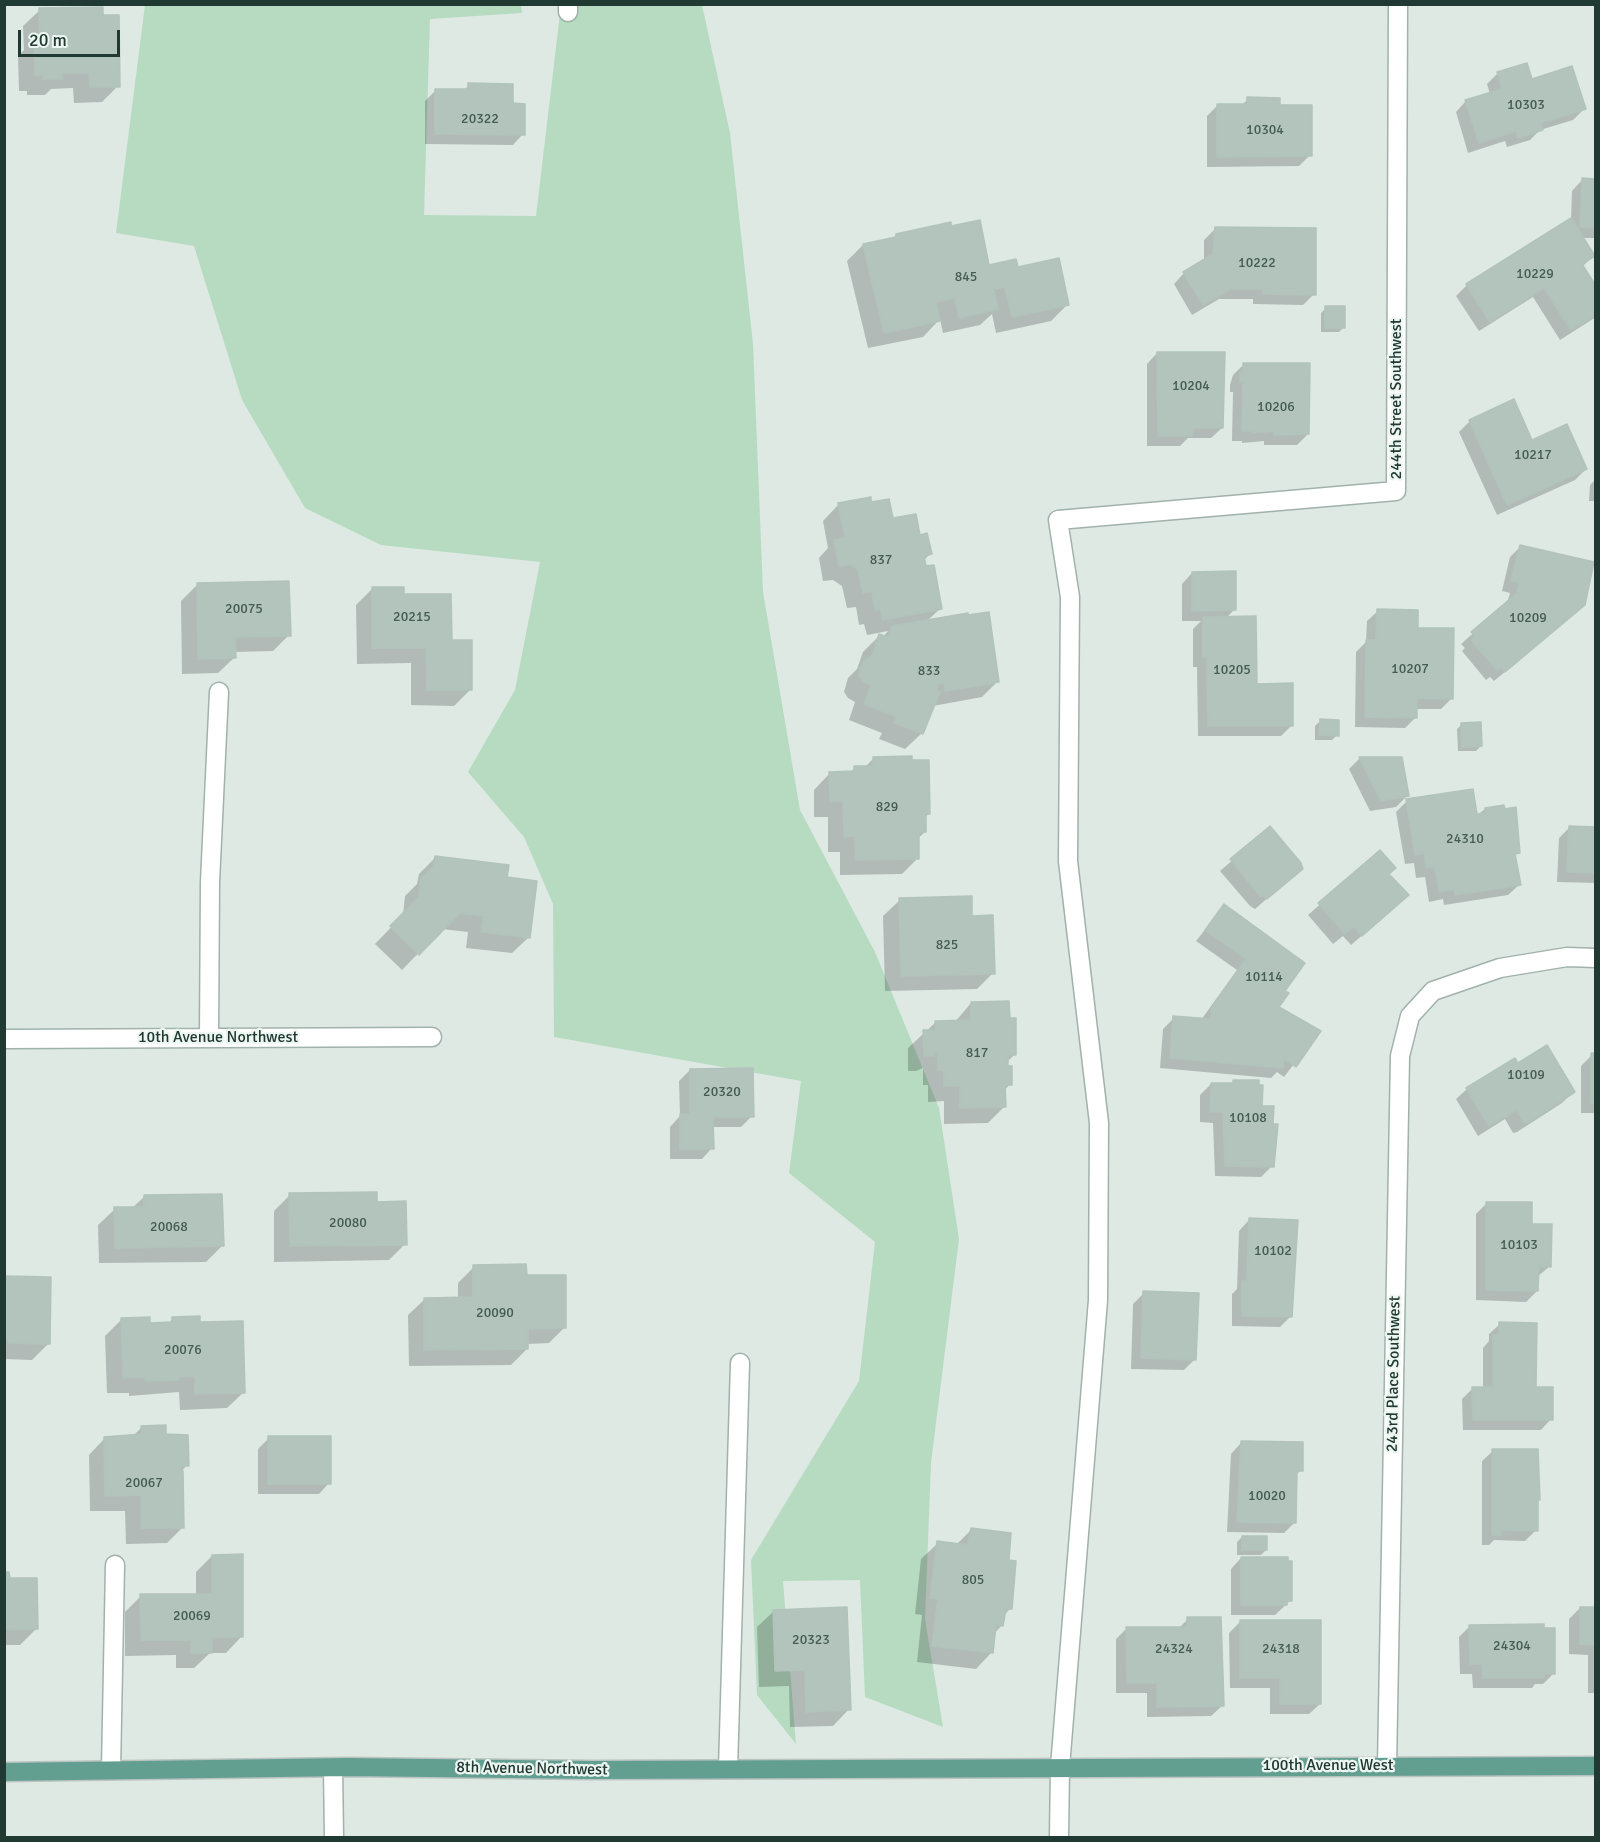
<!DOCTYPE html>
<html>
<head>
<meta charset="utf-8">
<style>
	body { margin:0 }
	#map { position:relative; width:1600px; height:1842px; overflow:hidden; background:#dee9e4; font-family:Signika,sans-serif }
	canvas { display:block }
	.frame { position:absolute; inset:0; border:6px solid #203932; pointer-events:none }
	.scale { position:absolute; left:18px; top:30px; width:102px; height:27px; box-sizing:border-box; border:3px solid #203932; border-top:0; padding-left:8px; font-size:18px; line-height:21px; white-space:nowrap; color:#203932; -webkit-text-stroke:4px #eef6f2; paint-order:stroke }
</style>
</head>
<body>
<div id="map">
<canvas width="1600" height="1842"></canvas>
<div class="frame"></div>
<div class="scale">20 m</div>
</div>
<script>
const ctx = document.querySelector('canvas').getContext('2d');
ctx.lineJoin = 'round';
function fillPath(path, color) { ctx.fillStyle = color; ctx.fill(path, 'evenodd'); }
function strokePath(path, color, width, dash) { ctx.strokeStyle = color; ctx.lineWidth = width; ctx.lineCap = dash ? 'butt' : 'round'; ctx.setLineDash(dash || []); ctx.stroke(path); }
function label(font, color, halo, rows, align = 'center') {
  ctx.font = font + ' Signika,sans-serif'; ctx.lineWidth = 4.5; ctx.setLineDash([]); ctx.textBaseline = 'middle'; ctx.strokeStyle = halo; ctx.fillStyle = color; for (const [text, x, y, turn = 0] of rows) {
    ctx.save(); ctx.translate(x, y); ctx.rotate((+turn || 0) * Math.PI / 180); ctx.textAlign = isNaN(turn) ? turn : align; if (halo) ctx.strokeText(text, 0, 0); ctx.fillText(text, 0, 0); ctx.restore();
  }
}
const green = new Path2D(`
	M 145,5 L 521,5 L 522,13 L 430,19 L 424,215 L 536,216 L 561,5 L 702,5 L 730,133 L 753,344 L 763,592 L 800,810 L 875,952 L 939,1108 L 959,1239 L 931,1463 L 925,1619 L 943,1727 L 865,1697 L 860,1580 L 783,1581 L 796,1744 L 757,1695 L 751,1560 L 859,1381 L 875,1242 L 789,1173 L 801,1081 L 554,1037 L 553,904 L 524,837 L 468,772 L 515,690 L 540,562 L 381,545 L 305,508 L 242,400 L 194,246 L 116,233 Z`);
const shadow = new Path2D(`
	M 40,10 L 102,16 L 118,86 L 102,102 L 74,103 L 73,88 L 51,89 L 45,95 L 27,95 L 27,91 L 19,91 L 18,56 L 24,50 L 23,26 Z
	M 1498,73 L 1531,81 L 1584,109 L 1573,120 L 1540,130 L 1530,140 L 1507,147 L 1505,141 L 1468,153 L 1456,112 L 1466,101 L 1490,94 L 1487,84 Z
	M 469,85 L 512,105 L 523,134 L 513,145 L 425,144 L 425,101 L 436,90 L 463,91 Z
	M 1248,99 L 1279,106 L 1310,155 L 1299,166 L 1207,167 L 1207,116 L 1218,105 L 1241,106 Z
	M 1582,180 L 1596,180 L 1596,238 L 1582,238 L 1593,256 L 1582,267 L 1596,288 L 1596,317 L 1560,340 L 1533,297 L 1479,331 L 1456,296 L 1467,285 L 1571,220 L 1572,191 Z
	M 950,228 L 988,266 L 1016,269 L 1067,305 L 1051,321 L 996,333 L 992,314 L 980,325 L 943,333 L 940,319 L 923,337 L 868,348 L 847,261 L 863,245 L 892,239 L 896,235 Z
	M 1215,229 L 1314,294 L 1303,305 L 1253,304 L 1253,299 L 1219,299 L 1192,315 L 1174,284 L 1184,273 L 1204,262 L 1204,240 Z
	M 1326,308 L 1344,327 L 1339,332 L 1321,332 L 1321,313 Z
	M 1157,353 L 1222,428 L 1211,438 L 1188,438 L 1180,446 L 1147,446 L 1147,364 Z
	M 1244,364 L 1308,434 L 1297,445 L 1264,445 L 1264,441 L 1242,443 L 1242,441 L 1232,441 L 1233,392 L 1230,392 L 1230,385 L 1233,375 Z
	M 1470,421 L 1586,469 L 1575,480 L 1497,515 L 1459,432 Z
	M 1595,480 L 1596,501 L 1589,501 L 1590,485 Z
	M 839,504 L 870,504 L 919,536 L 930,554 L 923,561 L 941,608 L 927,621 L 998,681 L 982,697 L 933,706 L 922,733 L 905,749 L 879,739 L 882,733 L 849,720 L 855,702 L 848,698 L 844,692 L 848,678 L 857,669 L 863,652 L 880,635 L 883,637 L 888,631 L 867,635 L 864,624 L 859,625 L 856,607 L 847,608 L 842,586 L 833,580 L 823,581 L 819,558 L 828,548 L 823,521 Z
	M 1520,547 L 1572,616 L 1494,681 L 1490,677 L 1486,680 L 1462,651 L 1465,648 L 1461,644 L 1507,603 L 1510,593 L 1502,591 L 1510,557 Z
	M 1192,573 L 1234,610 L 1226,618 L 1255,685 L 1292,725 L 1281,736 L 1198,736 L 1197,667 L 1193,667 L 1193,629 L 1201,621 L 1182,621 L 1182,584 Z
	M 198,584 L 289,635 L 273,651 L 234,652 L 235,657 L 218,673 L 182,674 L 181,601 Z
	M 372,589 L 403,595 L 450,641 L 471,689 L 454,706 L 411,705 L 411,663 L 357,664 L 356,605 Z
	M 1378,611 L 1417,630 L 1451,699 L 1441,709 L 1416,709 L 1416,717 L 1405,728 L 1355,727 L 1356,652 L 1366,642 L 1367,621 Z
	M 1320,721 L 1337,735 L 1332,740 L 1315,740 L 1315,726 Z
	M 1462,724 L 1481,746 L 1476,751 L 1458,751 L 1457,729 Z
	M 874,758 L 929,813 L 925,817 L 925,832 L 917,839 L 918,858 L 902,874 L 840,875 L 840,852 L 828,852 L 828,817 L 814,817 L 814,790 L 830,773 L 849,773 L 855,768 L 865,767 Z
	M 1401,758 L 1407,796 L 1396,807 L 1370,811 L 1349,769 L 1359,759 Z
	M 1407,801 L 1476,816 L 1485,809 L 1518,852 L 1514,856 L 1519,885 L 1508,895 L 1444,905 L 1443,899 L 1429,902 L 1425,877 L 1416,878 L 1414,863 L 1405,864 L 1396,812 Z
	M 1270,828 L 1301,869 L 1255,909 L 1250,906 L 1220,871 Z
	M 1569,828 L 1596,828 L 1596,883 L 1557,882 L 1559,838 Z
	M 1380,852 L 1396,906 L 1351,945 L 1343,936 L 1333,944 L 1308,915 Z
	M 435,858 L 506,878 L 529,937 L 512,953 L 466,948 L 468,932 L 442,929 L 402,970 L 375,944 L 403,915 L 405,896 L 417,884 L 419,874 Z
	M 900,900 L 970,917 L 993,973 L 977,989 L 885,991 L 883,916 Z
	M 1224,906 L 1283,991 L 1277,1007 L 1319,1032 L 1284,1077 L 1277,1072 L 1271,1078 L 1160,1068 L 1163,1029 L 1174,1018 L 1201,1020 L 1237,970 L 1196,941 Z
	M 971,1003 L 1015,1054 L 1006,1063 L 1010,1084 L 1004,1091 L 1004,1107 L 988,1123 L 944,1124 L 944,1101 L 928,1102 L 928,1085 L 923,1085 L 923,1068 L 916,1071 L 908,1071 L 908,1048 L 936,1022 L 955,1022 Z
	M 1592,1055 L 1596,1055 L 1596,1113 L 1581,1113 L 1581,1066 Z
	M 1517,1065 L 1573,1092 L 1562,1103 L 1517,1132 L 1513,1133 L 1505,1119 L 1478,1136 L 1456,1099 L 1467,1089 Z
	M 690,1070 L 752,1116 L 741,1127 L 712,1127 L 712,1148 L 702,1159 L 670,1159 L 670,1127 L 680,1116 L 679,1081 Z
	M 1258,1082 L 1272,1166 L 1261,1177 L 1215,1176 L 1213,1123 L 1200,1122 L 1200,1095 L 1211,1084 Z
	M 290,1195 L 375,1203 L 405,1244 L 389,1260 L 274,1262 L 274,1211 Z
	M 144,1197 L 222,1246 L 206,1262 L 99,1263 L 98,1225 L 115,1209 L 132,1208 Z
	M 1487,1203 L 1530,1226 L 1550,1266 L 1537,1277 L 1537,1291 L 1526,1302 L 1476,1300 L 1476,1214 Z
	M 1249,1220 L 1291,1316 L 1280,1327 L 1232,1326 L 1232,1294 L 1237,1289 L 1239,1231 Z
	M 474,1267 L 525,1277 L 565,1327 L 549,1343 L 527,1344 L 527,1349 L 511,1365 L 409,1366 L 408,1315 L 425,1299 L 458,1299 L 458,1283 Z
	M 4,1277 L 48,1344 L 32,1360 L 4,1359 Z
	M 1144,1293 L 1194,1360 L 1184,1370 L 1131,1369 L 1133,1304 Z
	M 173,1319 L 199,1324 L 244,1392 L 227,1408 L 180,1410 L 179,1392 L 129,1396 L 129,1393 L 107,1393 L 105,1336 L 121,1320 L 148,1324 L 167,1324 Z
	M 1500,1324 L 1551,1419 L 1541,1430 L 1463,1430 L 1462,1399 L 1473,1388 L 1483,1388 L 1483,1348 L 1489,1341 L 1489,1334 Z
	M 142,1427 L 164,1435 L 187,1465 L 180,1473 L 183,1527 L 167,1543 L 126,1544 L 125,1511 L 90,1511 L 89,1455 L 105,1438 L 133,1436 Z
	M 269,1438 L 329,1483 L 319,1494 L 258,1494 L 258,1449 Z
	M 1241,1443 L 1301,1470 L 1295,1476 L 1295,1522 L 1284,1533 L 1227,1532 L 1231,1454 Z
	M 1493,1451 L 1539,1499 L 1536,1502 L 1536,1530 L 1525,1541 L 1494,1540 L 1489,1545 L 1482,1545 L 1482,1461 Z
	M 971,1530 L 1007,1561 L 1010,1609 L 1003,1616 L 1002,1625 L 994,1634 L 992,1652 L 976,1669 L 917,1662 L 922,1615 L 915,1614 L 921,1559 L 938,1543 L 956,1545 Z
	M 1242,1537 L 1266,1550 L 1261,1555 L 1237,1555 L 1237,1542 Z
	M 212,1556 L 242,1636 L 226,1653 L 210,1653 L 194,1668 L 176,1668 L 176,1655 L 125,1656 L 125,1612 L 141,1596 L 196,1595 L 196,1572 Z
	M 1241,1558 L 1290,1601 L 1275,1615 L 1231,1615 L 1231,1569 Z
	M 4,1574 L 36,1629 L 20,1645 L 4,1645 Z
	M 1580,1608 L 1596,1608 L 1596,1693 L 1588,1693 L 1588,1655 L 1569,1654 L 1569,1619 Z
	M 774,1611 L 849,1709 L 833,1726 L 790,1727 L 789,1686 L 759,1687 L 757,1627 Z
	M 1188,1619 L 1222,1706 L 1211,1716 L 1147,1717 L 1147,1693 L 1116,1693 L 1116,1639 L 1127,1628 L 1179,1628 Z
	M 1240,1622 L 1320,1704 L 1309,1714 L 1270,1714 L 1270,1688 L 1230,1688 L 1229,1633 Z
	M 1470,1626 L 1554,1673 L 1543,1684 L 1535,1684 L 1532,1688 L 1473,1688 L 1472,1674 L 1460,1674 L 1459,1637 Z`);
const building = new Path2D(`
	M 103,7 L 103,15 L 119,15 L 120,87 L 90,87 L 89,73 L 62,73 L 62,79 L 43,79 L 43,75 L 35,75 L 34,38 L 40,38 L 39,8 Z
	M 1527,63 L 1532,79 L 1572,66 L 1586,109 L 1541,123 L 1543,130 L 1518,138 L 1516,131 L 1479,143 L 1465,100 L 1502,89 L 1497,72 Z
	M 468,83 L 513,84 L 513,103 L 525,104 L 525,135 L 435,134 L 435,89 L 468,89 Z
	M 1247,97 L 1280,98 L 1280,105 L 1312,105 L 1312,156 L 1217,157 L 1217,104 L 1247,104 Z
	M 1582,178 L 1596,179 L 1596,228 L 1580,227 Z
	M 1571,218 L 1595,256 L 1582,264 L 1596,286 L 1596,315 L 1571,330 L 1544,288 L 1490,322 L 1466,284 Z
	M 980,220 L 989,265 L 1016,259 L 1018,267 L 1059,258 L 1069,305 L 1012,317 L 1005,287 L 994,289 L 998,309 L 959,318 L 955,298 L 936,302 L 940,321 L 884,333 L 863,244 L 896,237 L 896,234 L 951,222 L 951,226 Z
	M 1215,227 L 1316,228 L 1316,295 L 1263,294 L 1263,289 L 1231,289 L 1203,305 L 1183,272 L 1213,254 Z
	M 1325,306 L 1345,306 L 1345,328 L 1325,328 Z
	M 1157,352 L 1225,352 L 1223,428 L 1194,428 L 1192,436 L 1158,436 Z
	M 1243,363 L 1310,363 L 1309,434 L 1274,435 L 1274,431 L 1253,433 L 1253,431 L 1242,431 L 1243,382 L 1240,382 L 1240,373 L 1243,373 Z
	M 1514,399 L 1532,440 L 1567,424 L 1587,469 L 1507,505 L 1469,420 Z
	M 871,497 L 871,502 L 889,499 L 893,518 L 916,514 L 920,535 L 927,533 L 932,554 L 924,556 L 926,566 L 934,565 L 942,609 L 883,620 L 880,609 L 875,610 L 872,591 L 863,593 L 858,570 L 850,564 L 839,566 L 834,540 L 845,538 L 838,503 Z
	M 1520,545 L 1594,562 L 1585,605 L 1505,672 L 1501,667 L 1497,670 L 1471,640 L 1475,636 L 1471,632 L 1517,593 L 1519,582 L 1511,581 Z
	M 1236,571 L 1236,610 L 1192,611 L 1192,572 Z
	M 289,581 L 291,636 L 235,637 L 236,658 L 198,659 L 197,583 Z
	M 372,587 L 404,587 L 404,594 L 451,594 L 452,640 L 472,640 L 472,690 L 427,690 L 426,648 L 372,648 Z
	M 1377,609 L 1418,610 L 1418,628 L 1454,628 L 1453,699 L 1417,698 L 1417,718 L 1365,717 L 1366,640 L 1376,640 Z
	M 989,612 L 999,682 L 945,691 L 944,683 L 939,683 L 936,691 L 940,692 L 923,734 L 894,723 L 897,717 L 864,704 L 871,685 L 864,682 L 859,675 L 860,668 L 864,661 L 872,656 L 879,634 L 888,637 L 892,626 L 968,613 L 968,615 Z
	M 1256,616 L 1257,684 L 1293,683 L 1293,726 L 1208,726 L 1207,657 L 1203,657 L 1203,617 Z
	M 1320,719 L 1339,720 L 1339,736 L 1319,735 Z
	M 1481,722 L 1482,746 L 1462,747 L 1461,723 Z
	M 912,756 L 912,760 L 929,760 L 930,814 L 926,814 L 926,832 L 919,832 L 919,859 L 856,860 L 855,836 L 844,837 L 843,801 L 830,801 L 829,772 L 854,771 L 854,766 L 873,766 L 873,757 Z
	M 1359,757 L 1402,757 L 1409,796 L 1381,801 Z
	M 1473,789 L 1477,814 L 1485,813 L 1485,808 L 1504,805 L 1505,809 L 1516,807 L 1520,853 L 1515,854 L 1521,885 L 1455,895 L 1454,889 L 1439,892 L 1435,867 L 1426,868 L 1424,853 L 1415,855 L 1406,799 Z
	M 1270,826 L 1301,863 L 1303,869 L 1267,899 L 1263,895 L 1261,897 L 1230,859 Z
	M 1569,826 L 1596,827 L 1596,873 L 1567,872 Z
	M 1380,850 L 1396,868 L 1389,874 L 1409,895 L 1362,936 L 1354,926 L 1345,934 L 1318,903 Z
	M 435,856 L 509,865 L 507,877 L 537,881 L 530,938 L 481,932 L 484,916 L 460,913 L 419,955 L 390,926 L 419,897 L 421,878 L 433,867 Z
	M 972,896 L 972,916 L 993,915 L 995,974 L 901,976 L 899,898 Z
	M 1224,904 L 1305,963 L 1285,991 L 1289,993 L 1279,1007 L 1321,1031 L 1296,1067 L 1284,1059 L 1283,1068 L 1170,1058 L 1173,1016 L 1211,1019 L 1211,1008 L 1246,959 L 1205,930 Z
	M 1009,1001 L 1010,1018 L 1016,1018 L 1016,1055 L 1008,1055 L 1008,1066 L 1012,1066 L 1012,1085 L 1005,1085 L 1006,1107 L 960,1108 L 960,1086 L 944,1086 L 944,1070 L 938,1070 L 938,1052 L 934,1052 L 934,1056 L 924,1056 L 923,1030 L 935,1030 L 935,1021 L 971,1020 L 971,1002 Z
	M 1547,1045 L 1575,1092 L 1529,1122 L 1524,1123 L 1517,1110 L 1489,1126 L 1466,1088 L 1515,1058 L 1518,1063 Z
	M 1591,1053 L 1596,1053 L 1596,1103 L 1591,1103 Z
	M 753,1068 L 754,1117 L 713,1117 L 714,1149 L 680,1149 L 680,1114 L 690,1114 L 690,1069 Z
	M 1233,1080 L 1259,1080 L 1259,1085 L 1263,1085 L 1262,1106 L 1274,1106 L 1273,1124 L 1278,1124 L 1274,1167 L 1225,1166 L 1223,1112 L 1210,1112 L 1211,1083 L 1233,1083 Z
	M 377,1192 L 377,1202 L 406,1201 L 407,1245 L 290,1246 L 289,1193 Z
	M 222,1194 L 224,1246 L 115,1248 L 114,1207 L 144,1207 L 144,1195 Z
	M 1486,1202 L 1532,1202 L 1532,1224 L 1552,1224 L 1551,1267 L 1539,1266 L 1538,1291 L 1486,1290 Z
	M 1249,1218 L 1298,1220 L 1292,1317 L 1242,1316 L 1242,1281 L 1247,1281 Z
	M 526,1264 L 527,1275 L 566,1275 L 566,1328 L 528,1329 L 528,1349 L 424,1350 L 424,1298 L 473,1297 L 473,1265 Z
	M 4,1276 L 51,1277 L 50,1344 L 8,1343 L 8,1340 L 4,1340 Z
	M 1143,1291 L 1199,1293 L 1196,1360 L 1141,1358 Z
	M 200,1316 L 200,1322 L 243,1321 L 245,1393 L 195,1394 L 195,1376 L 179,1377 L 179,1380 L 145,1381 L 145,1377 L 123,1378 L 121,1318 L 150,1317 L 150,1323 L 172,1322 L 172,1317 Z
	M 1499,1322 L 1537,1323 L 1536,1387 L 1553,1387 L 1553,1420 L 1473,1420 L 1472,1387 L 1493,1387 L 1493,1335 L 1499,1335 Z
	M 166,1425 L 166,1434 L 188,1435 L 189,1466 L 180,1466 L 180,1471 L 183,1471 L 184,1528 L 141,1528 L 141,1495 L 105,1496 L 104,1437 L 142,1434 L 141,1426 Z
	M 268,1436 L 331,1436 L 331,1484 L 268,1484 Z
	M 1241,1441 L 1303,1442 L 1303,1471 L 1297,1471 L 1296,1523 L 1237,1522 Z
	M 1492,1449 L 1538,1449 L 1540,1500 L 1538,1500 L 1538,1531 L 1501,1530 L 1501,1535 L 1492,1535 Z
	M 971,1528 L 1011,1533 L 1009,1560 L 1016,1561 L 1012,1609 L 1006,1609 L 1003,1626 L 996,1625 L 993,1653 L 932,1646 L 938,1599 L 930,1598 L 937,1541 L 968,1545 Z
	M 1242,1536 L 1267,1536 L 1267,1550 L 1242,1550 Z
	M 243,1554 L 243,1637 L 212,1637 L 212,1653 L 191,1653 L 191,1640 L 141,1640 L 140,1594 L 212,1594 L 212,1555 Z
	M 1241,1557 L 1288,1557 L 1288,1561 L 1292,1561 L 1292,1601 L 1287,1601 L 1287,1605 L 1241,1605 Z
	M 4,1572 L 9,1572 L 10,1578 L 37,1578 L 38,1629 L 4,1630 Z
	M 847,1607 L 851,1710 L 806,1712 L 805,1670 L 775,1671 L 773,1610 Z
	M 1580,1607 L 1596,1607 L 1596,1645 L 1580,1644 Z
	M 1187,1617 L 1221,1617 L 1224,1706 L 1157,1707 L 1157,1683 L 1127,1683 L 1126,1627 L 1187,1627 Z
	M 1240,1620 L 1321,1620 L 1321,1704 L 1280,1704 L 1280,1678 L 1240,1678 Z
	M 1544,1624 L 1544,1628 L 1555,1628 L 1555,1674 L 1544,1674 L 1544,1678 L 1483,1678 L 1482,1664 L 1470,1664 L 1469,1625 Z`);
const minor = new Path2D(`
	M 568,12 L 568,4
	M 209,1038 L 210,882 L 219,692
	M 4,1039 L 432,1037
	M 1387,1766 L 1400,1056 L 1410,1016 L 1433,991 L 1500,968 L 1567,957 L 1596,958
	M 333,1768 L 334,1838
	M 728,1769 L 740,1363
	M 111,1770 L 115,1565
	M 1059,1838 L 1060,1767 L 1098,1300 L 1099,1123 L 1068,861 L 1070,597 L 1058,520 L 1396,491 L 1398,4`);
const major = new Path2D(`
	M 4,1772 L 348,1767 L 592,1770 L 1596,1766`);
const numberNames = [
	["10303",1526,105],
	["20322",480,119],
	["10304",1265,130],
	["10222",1257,263],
	["10229",1535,274],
	["845",966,277],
	["10204",1191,386],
	["10206",1276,407],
	["10217",1533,455],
	["837",881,560],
	["20075",244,609],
	["20215",412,617],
	["10209",1528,618],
	["10207",1410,669],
	["10205",1232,670],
	["833",929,671],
	["829",887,807],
	["24310",1465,839],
	["825",947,945],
	["10114",1264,977],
	["817",977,1053],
	["10109",1526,1075],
	["20320",722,1092],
	["10108",1248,1118],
	["20080",348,1223],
	["20068",169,1227],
	["10103",1519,1245],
	["10102",1273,1251],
	["20090",495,1313],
	["20076",183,1350],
	["20067",144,1483],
	["10020",1267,1496],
	["805",973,1580],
	["20069",192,1616],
	["20323",811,1640],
	["24304",1512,1646],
	["24324",1174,1649],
	["24318",1281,1649]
];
const streetNames = [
	["244th Street Southwest",1397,399,-90],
	["10th Avenue Northwest",218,1038],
	["243rd Place Southwest",1394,1374,-89],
	["100th Avenue West",1328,1766],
	["8th Avenue Northwest",532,1769,1]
];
fillPath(green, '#b6dbc1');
fillPath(shadow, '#0003');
fillPath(building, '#b3c4bd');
strokePath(building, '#b1c3bc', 1.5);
strokePath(minor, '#a1b1ab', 21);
strokePath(major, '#bcc4c2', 21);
strokePath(minor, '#fff', 18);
strokePath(major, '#639f91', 18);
label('14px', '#455c55', null, numberNames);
label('16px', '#203932', '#eef6f2', streetNames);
</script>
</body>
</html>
